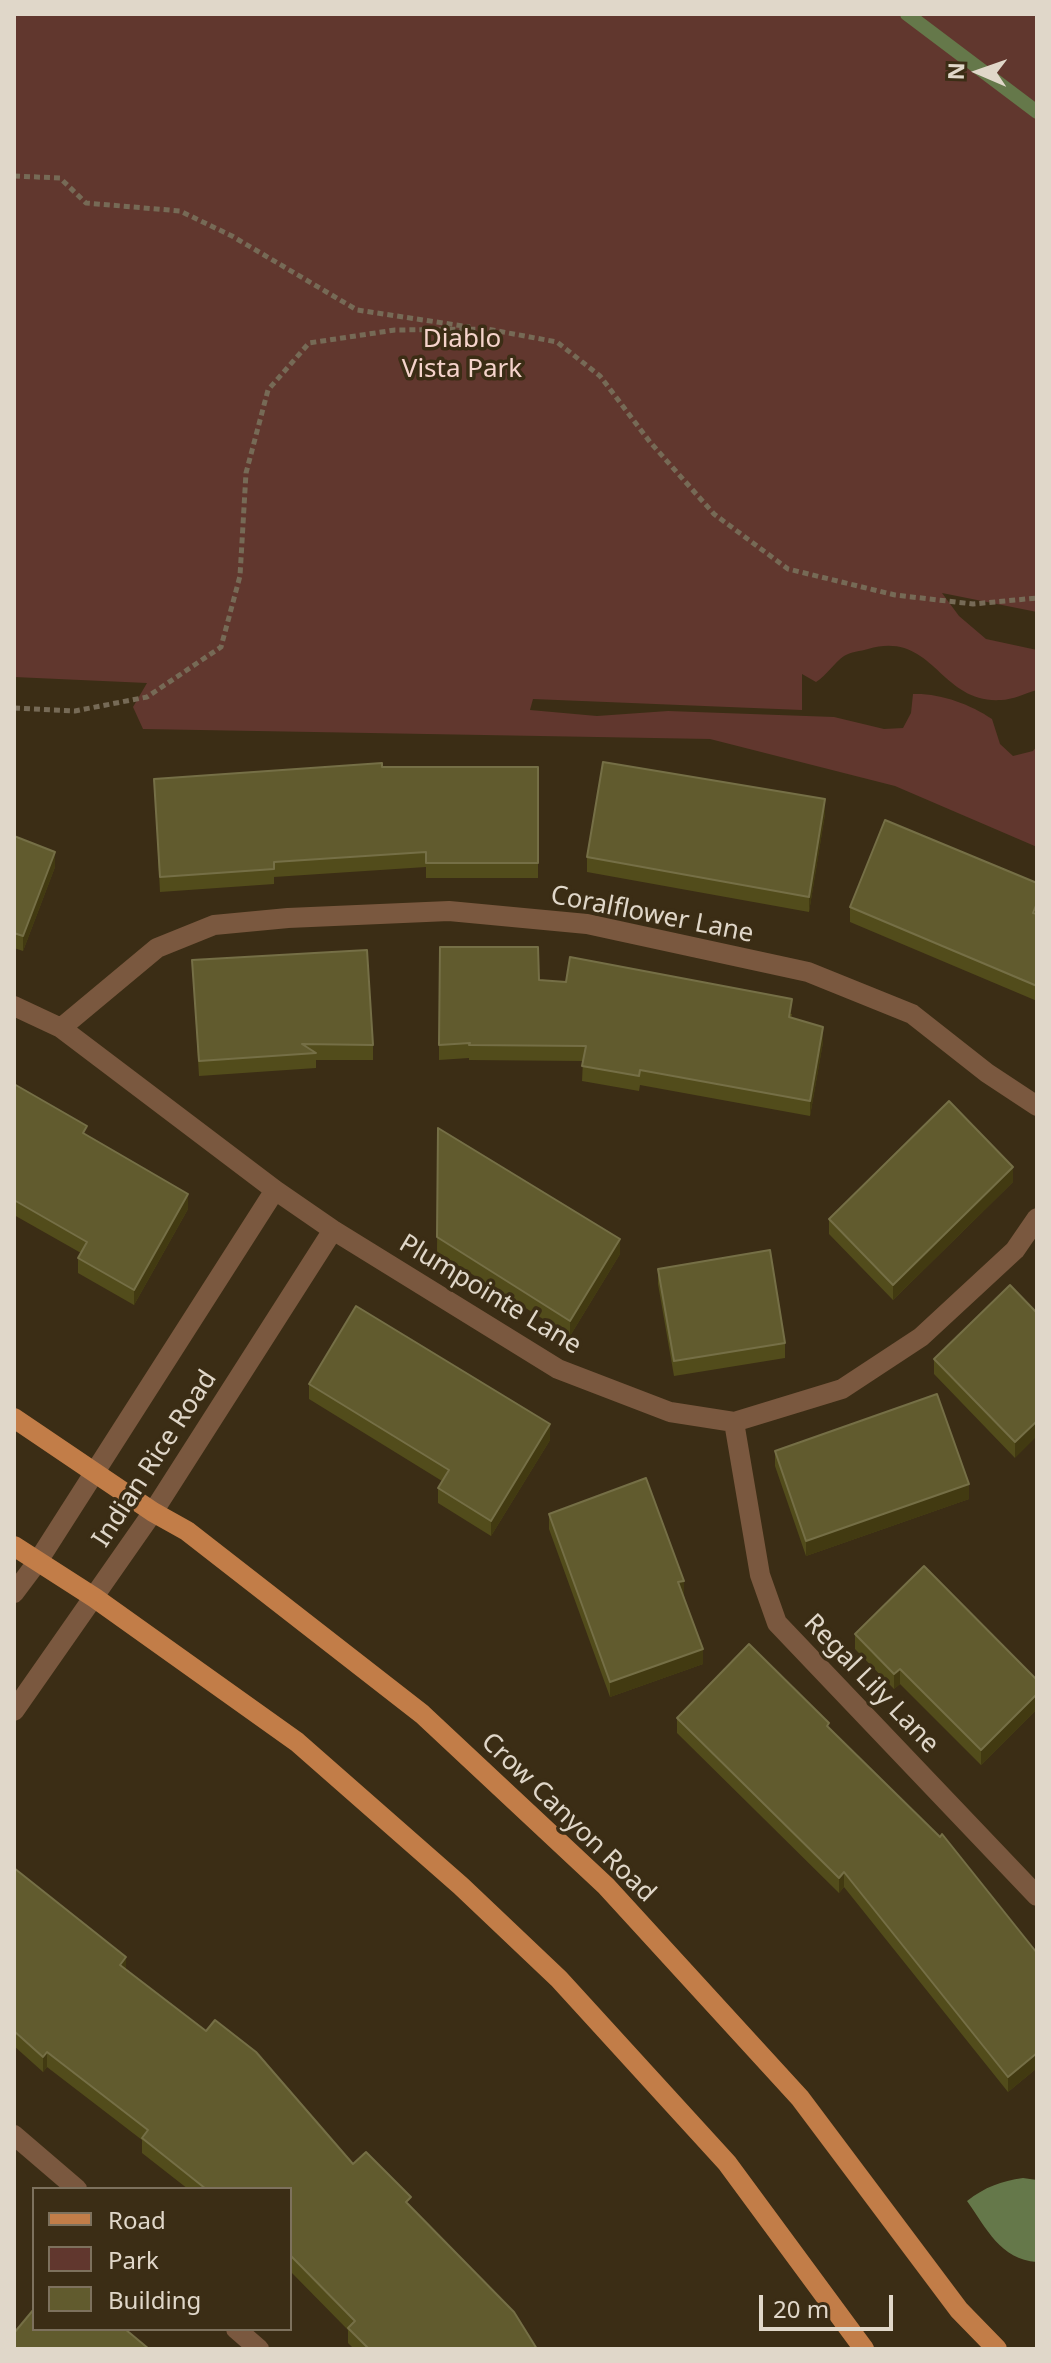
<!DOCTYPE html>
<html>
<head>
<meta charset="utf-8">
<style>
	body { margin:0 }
	#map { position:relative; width:1051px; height:2363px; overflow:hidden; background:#3b2d15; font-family:"Noto Sans",sans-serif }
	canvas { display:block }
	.frame { position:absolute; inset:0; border:16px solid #e0d7c9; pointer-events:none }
	.legend { position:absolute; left:32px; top:2187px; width:260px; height:144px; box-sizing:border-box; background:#3b2d15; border:2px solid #7d715d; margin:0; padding:10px 14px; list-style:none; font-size:24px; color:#e0d7c9 }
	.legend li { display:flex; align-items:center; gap:16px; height:40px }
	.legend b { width:40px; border:2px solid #7d715d }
	.north { position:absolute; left:939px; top:32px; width:80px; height:80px; -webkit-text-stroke:6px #3b2d15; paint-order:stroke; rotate:272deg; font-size:22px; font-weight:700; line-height:32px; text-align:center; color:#e0d7c9 }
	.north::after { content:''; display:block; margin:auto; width:28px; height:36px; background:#e0d7c9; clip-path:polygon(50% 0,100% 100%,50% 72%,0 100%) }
	.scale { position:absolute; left:759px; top:2295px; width:134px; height:36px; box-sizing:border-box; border:4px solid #e0d7c9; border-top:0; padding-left:10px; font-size:24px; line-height:28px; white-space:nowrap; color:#e0d7c9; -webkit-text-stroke:6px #3b2d15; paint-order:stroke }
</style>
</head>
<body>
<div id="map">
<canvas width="1051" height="2363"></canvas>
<div class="frame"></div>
<ul class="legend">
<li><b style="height:10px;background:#c27d48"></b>Road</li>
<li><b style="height:22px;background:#61372e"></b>Park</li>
<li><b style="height:22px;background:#615b2e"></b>Building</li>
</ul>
<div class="north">N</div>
<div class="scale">20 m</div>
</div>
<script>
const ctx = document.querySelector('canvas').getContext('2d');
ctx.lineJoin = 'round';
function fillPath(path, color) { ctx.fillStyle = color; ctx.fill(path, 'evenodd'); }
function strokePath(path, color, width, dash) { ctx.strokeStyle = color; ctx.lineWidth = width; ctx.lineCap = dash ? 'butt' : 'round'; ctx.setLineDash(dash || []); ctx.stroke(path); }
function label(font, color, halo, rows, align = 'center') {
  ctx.font = font + ' "Noto Sans",sans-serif'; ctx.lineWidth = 7; ctx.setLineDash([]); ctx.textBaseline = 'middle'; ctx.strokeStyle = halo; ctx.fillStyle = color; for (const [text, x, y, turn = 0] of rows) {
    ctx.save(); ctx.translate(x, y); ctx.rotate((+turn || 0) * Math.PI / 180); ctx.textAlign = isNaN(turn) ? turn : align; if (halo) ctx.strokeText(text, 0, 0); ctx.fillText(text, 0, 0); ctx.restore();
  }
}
const green = new Path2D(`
	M 14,14 L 1037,14 L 1037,612 L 942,593 L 959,616 L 986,639 L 1037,650 L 1037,690 C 1026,693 1012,700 1001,700 C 939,704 934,630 868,649 C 861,651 850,652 844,656 C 834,663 827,675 816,682 L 802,674 L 802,710 L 533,699 L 530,710 L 597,716 L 668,711 L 834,717 L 884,729 L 903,728 L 911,713 L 913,694 C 940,693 970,704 992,719 L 1000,744 L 1013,756 L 1033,751 L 1037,746 L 1037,847 L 895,786 L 710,739 L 143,729 L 133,707 L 147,683 L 14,677 Z`);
const water = new Path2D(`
	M 1023,2178 L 1037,2180 L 1037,2262 C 1000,2259 987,2229 967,2201 C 985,2187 1001,2181 1023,2178 Z`);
const stream = new Path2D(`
	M 907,14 L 1037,112`);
const path = new Path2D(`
	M 14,176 L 60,178 L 86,203 L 180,211 L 232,236 L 357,310 L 470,327
	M 14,708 L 75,711 L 147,697 L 221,647 L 240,576 L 246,473 L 268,390 L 309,343 L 395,330 L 487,329 L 557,342 L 600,376 L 650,442 L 714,514 L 788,569 L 895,595 L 973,604 L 1037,598`);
const minor = new Path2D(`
	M 14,1006 L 61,1028 L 275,1190 L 333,1230 L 558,1369 L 670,1412 L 734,1422 L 842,1389 L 921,1337 L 1015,1250 L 1037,1218
	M 61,1028 L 157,948 L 214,925 L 288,918 L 449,911 L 587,924 L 808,972 L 912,1014 L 987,1073 L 1037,1106
	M 734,1422 L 760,1575 L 777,1623 L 1037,1896
	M 14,1593 L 38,1561 L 275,1190
	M 14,1711 L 153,1512 L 333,1230
	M 14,2135 L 77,2189
	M 236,2329 L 259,2349`);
const major = new Path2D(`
	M 14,1418 L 153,1512 L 187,1531 L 422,1714 L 606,1886 L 800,2098 L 959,2310 L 997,2349
	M 14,1546 L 95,1598 L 297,1742 L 461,1886 L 559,1979 L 727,2163 L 864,2349`);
const wall = new Path2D(`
	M 382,767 L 538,767 L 538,878 L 426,878 L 426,867 L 274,877 L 274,884 L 160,892 L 154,779 Z
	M 825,814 L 809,912 L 587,872 L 587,857 Z
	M 14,836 L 55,867 L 23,951 L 14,948 Z
	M 1037,883 L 1037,1001 L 850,922 L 850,907 Z
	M 192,960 L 373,1045 L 373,1060 L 316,1060 L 316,1068 L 199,1076 Z
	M 539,980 L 792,1014 L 791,1018 L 823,1042 L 810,1116 L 640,1085 L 639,1091 L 582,1081 L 583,1061 L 469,1060 L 469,1058 L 439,1060 L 439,1045 Z
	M 14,1084 L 188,1209 L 134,1305 L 78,1273 L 78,1258 L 81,1253 L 14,1215 Z
	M 438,1128 L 620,1254 L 570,1336 L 437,1252 Z
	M 1013,1182 L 893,1300 L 829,1234 L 829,1219 Z
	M 658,1269 L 785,1343 L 785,1358 L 674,1376 L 658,1284 Z
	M 1037,1313 L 1015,1458 L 934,1374 L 934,1359 Z
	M 309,1384 L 550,1440 L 491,1536 L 438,1503 L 438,1488 L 442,1481 L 309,1399 Z
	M 775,1451 L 969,1499 L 806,1556 L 775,1466 Z
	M 549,1514 L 684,1596 L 703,1664 L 610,1697 L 549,1529 Z
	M 855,1634 L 1037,1680 L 1037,1709 L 981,1765 L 900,1684 L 894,1689 L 855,1649 Z
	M 677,1718 L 829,1729 L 1037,1953 L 1037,2068 L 1008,2092 L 844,1887 L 839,1893 L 677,1733 Z
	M 14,1868 L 126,1970 L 353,2164 L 411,2207 L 537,2349 L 354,2349 L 348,2343 L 348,2330 L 290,2271 L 290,2189 L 188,2189 L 142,2153 L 142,2140 L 47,2067 L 43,2072 L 14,2046 Z`);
const shadedWall = new Path2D(`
	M 825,799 L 825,814 L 809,912 L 809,897 Z
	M 55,852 L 55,867 L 23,951 L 23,936 Z
	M 823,1027 L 823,1042 L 810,1116 L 810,1101 Z
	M 1013,1167 L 1013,1182 L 893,1300 L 893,1285 Z
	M 188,1194 L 188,1209 L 134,1305 L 134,1290 Z
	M 620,1239 L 620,1254 L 570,1336 L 570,1321 Z
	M 1037,1421 L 1037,1436 L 1015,1458 L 1015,1442 Z
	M 550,1424 L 550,1440 L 491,1536 L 491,1521 Z
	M 969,1484 L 969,1499 L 806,1556 L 806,1541 Z
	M 684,1581 L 684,1596 L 678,1597 L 678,1582 Z
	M 703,1649 L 703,1664 L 610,1697 L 610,1682 Z
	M 900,1669 L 900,1684 L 894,1689 L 894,1674 Z
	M 1037,1694 L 1037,1709 L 981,1765 L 981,1750 Z
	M 844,1872 L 844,1887 L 839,1893 L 839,1878 Z
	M 126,1957 L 126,1972 L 120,1965 Z
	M 47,2052 L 47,2067 L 43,2072 L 43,2057 Z
	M 1037,2053 L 1037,2068 L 1008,2092 L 1008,2077 Z
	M 15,2233 L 15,2248 L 14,2250 L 14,2235 Z`);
const building = new Path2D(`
	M 603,762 L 825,799 L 809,897 L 587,857 Z
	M 382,763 L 382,767 L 538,767 L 538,863 L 426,863 L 426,852 L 274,862 L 274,869 L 160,877 L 154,779 Z
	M 885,820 L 1037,883 L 1037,903 L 1033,913 L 1037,914 L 1037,986 L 850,907 Z
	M 14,836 L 55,852 L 23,936 L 14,933 Z
	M 440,947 L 538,947 L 539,980 L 566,982 L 570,957 L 792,999 L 789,1017 L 823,1027 L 810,1101 L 640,1070 L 639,1076 L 582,1066 L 586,1046 L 469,1045 L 470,1043 L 439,1045 Z
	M 367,950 L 373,1045 L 302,1044 L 316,1053 L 199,1061 L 192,960 Z
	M 14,1084 L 87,1126 L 83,1133 L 188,1194 L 134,1290 L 78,1258 L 87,1242 L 14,1200 Z
	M 949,1101 L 1013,1167 L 893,1285 L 829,1219 Z
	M 438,1128 L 620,1239 L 570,1321 L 437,1237 Z
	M 770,1250 L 785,1343 L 674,1361 L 658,1269 Z
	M 1010,1285 L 1037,1313 L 1037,1421 L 1015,1442 L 934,1359 Z
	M 356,1306 L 550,1424 L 491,1521 L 438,1488 L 449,1470 L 309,1384 Z
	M 937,1394 L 969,1484 L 806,1541 L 775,1451 Z
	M 646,1478 L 684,1581 L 678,1582 L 703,1649 L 610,1682 L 549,1514 Z
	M 924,1566 L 1037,1680 L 1037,1694 L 981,1750 L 900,1669 L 894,1674 L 855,1634 Z
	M 749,1644 L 829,1723 L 827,1726 L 940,1837 L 942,1834 L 1037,1953 L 1037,2053 L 1008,2077 L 844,1872 L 839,1878 L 677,1718 Z
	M 14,1868 L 126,1957 L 120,1965 L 206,2031 L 215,2020 L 256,2052 L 353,2164 L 366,2152 L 411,2197 L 406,2202 L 514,2312 L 537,2349 L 369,2349 L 348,2328 L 355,2321 L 290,2255 L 290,2189 L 206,2189 L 142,2138 L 148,2130 L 47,2052 L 43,2057 L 14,2031 Z
	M 34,2309 L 34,2329 L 125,2329 L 149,2349 L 14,2349 L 14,2333 Z`);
const parkNames = [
	["Diablo",462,340],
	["Vista Park",462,370]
];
const streetNames = [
	["Coralflower Lane",652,915,11],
	["Plumpointe Lane",490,1295,31],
	["Indian Rice Road",155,1459,-57],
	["Regal Lily Lane",871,1684,46],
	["Crow Canyon Road",568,1818,44]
];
fillPath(green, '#61372e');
fillPath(water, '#65784a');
strokePath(stream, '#65784a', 14);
strokePath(path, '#766a56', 5, [6, 4]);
strokePath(minor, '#7a583f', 20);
strokePath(major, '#c27d48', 20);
fillPath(wall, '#524c1b');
fillPath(shadedWall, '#423a11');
fillPath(building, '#615b2e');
strokePath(building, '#756f46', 2);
label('26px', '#f5d3cb', '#3b2d15', parkNames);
label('26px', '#e0d7c9', '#3b2d15', streetNames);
</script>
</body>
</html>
